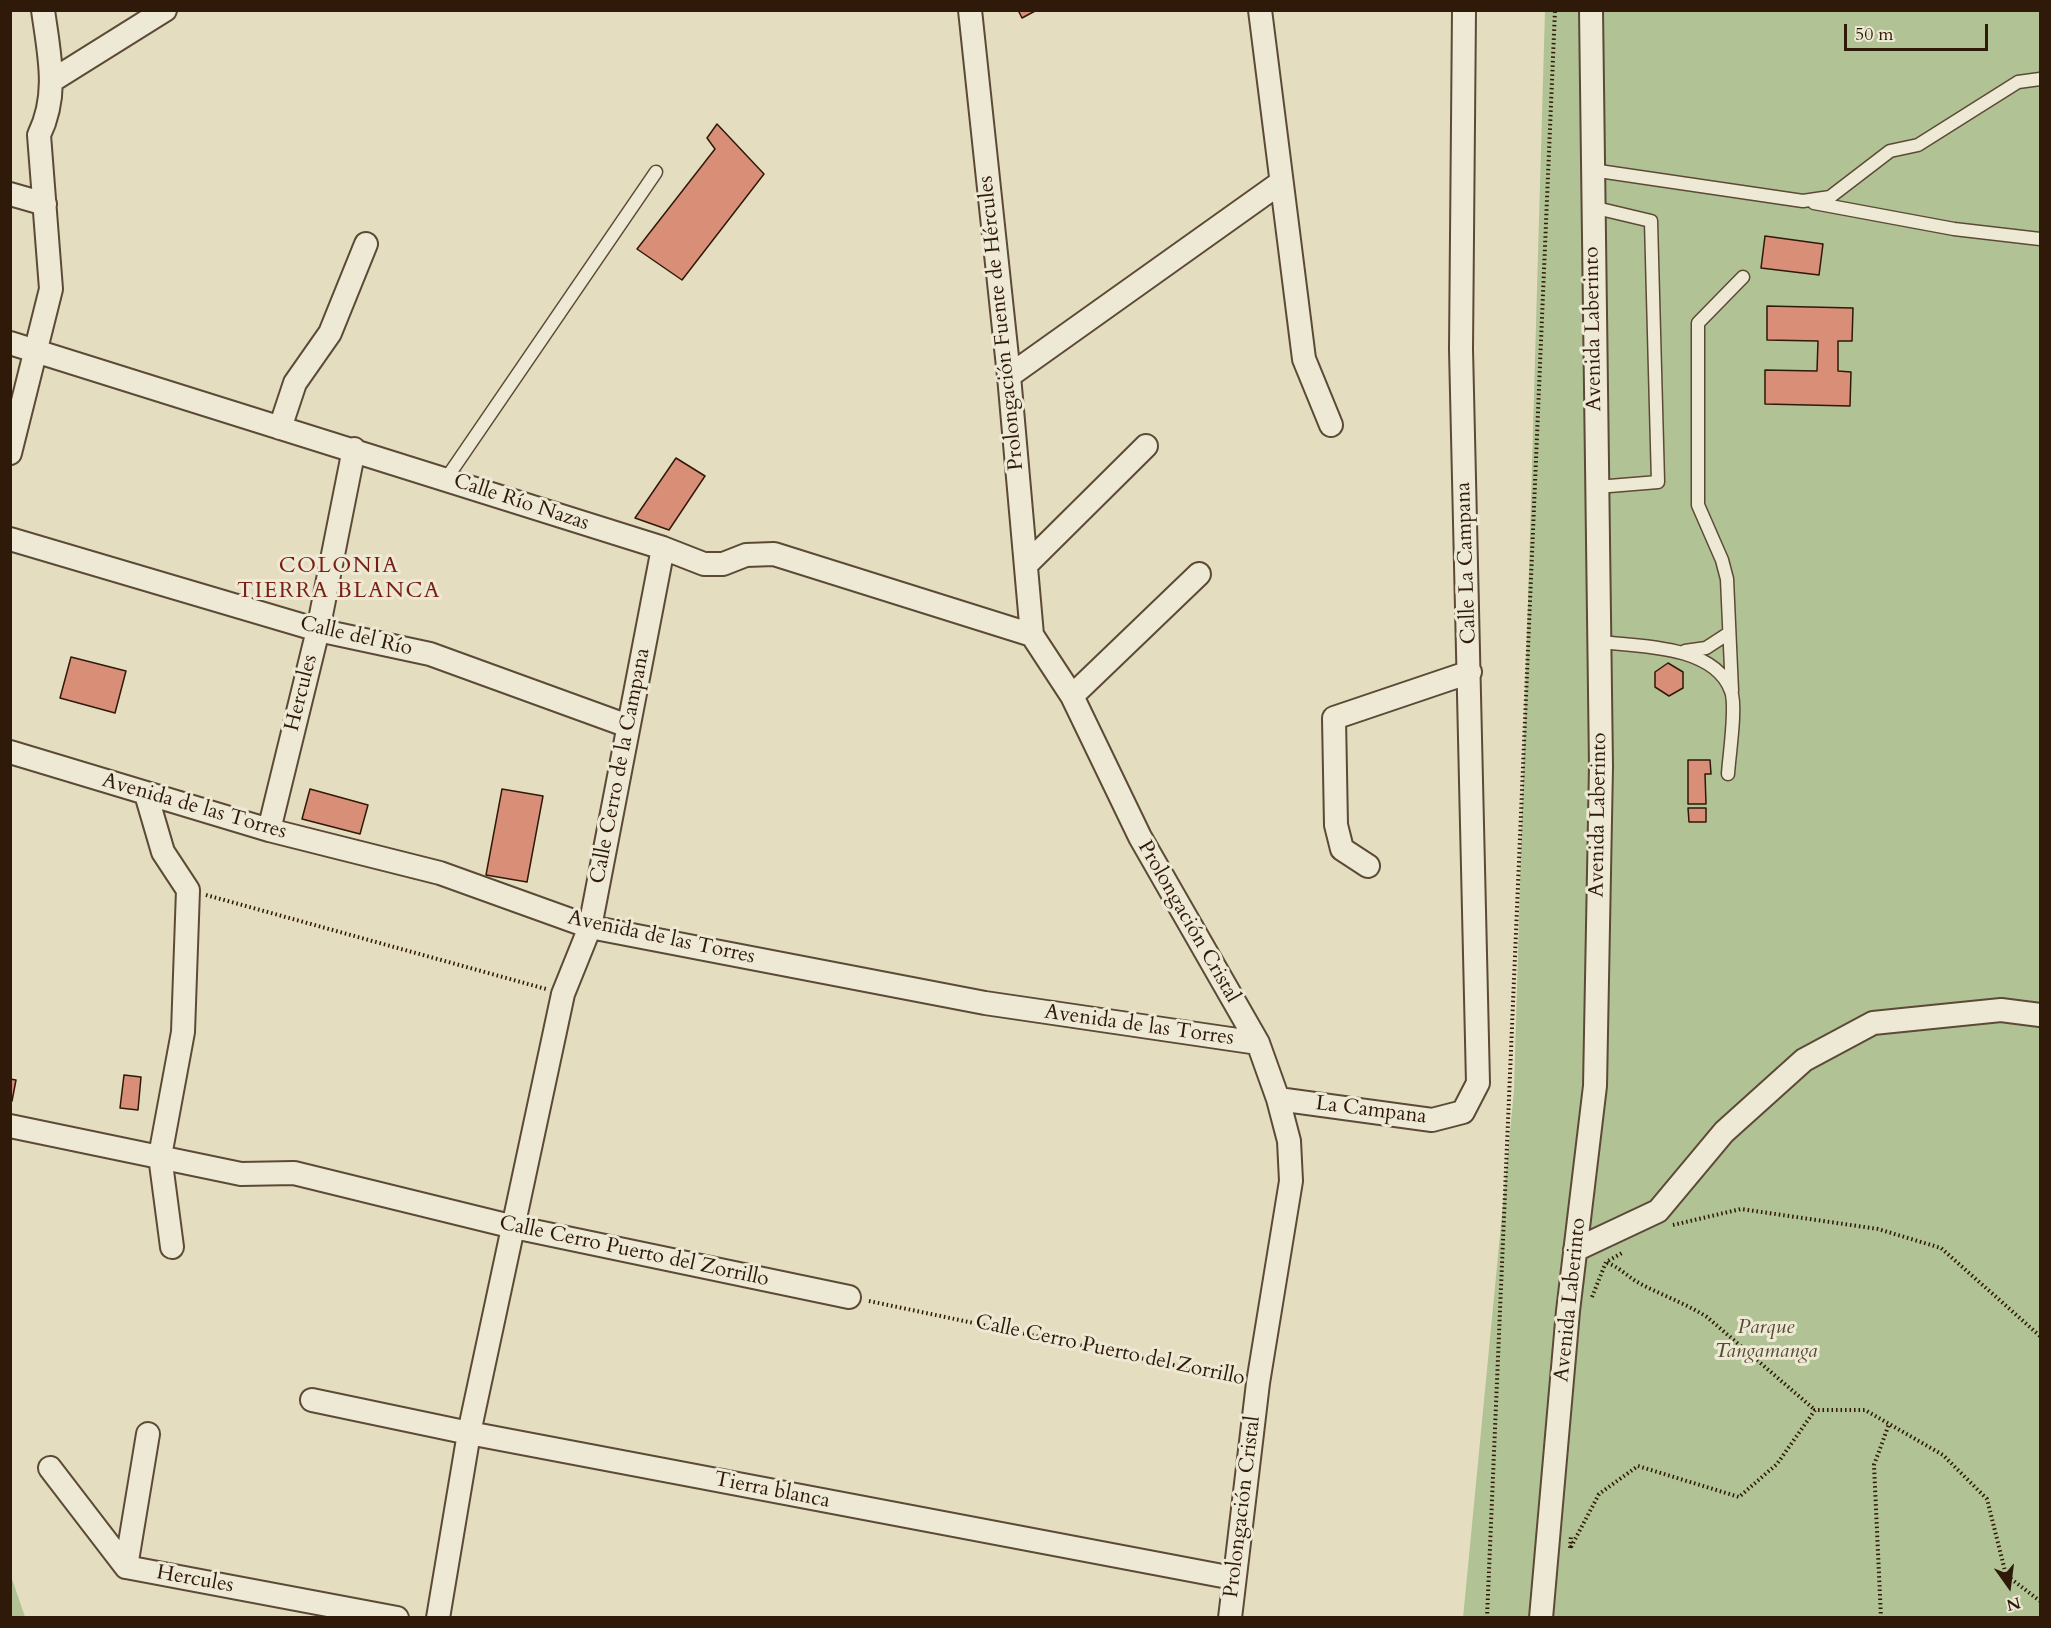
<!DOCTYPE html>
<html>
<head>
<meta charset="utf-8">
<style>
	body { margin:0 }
	#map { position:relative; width:2051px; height:1628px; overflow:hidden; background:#e5ddbf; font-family:Cardo,serif }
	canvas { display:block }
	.frame { position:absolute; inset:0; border:12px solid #2f1908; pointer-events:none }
	.north { position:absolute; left:1979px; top:1556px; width:60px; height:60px; -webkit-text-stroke:4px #eee9d5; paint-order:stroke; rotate:166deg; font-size:16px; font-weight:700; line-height:24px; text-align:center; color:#2f1908 }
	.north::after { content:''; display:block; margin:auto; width:21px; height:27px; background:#2f1908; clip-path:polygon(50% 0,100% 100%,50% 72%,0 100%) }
	.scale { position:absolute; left:1844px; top:24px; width:144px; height:27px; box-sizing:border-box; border:3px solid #2f1908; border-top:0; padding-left:8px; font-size:18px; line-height:21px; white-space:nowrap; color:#2f1908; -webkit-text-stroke:4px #eee9d5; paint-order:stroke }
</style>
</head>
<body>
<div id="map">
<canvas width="2051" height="1628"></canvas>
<div class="frame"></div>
<div class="north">N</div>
<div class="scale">50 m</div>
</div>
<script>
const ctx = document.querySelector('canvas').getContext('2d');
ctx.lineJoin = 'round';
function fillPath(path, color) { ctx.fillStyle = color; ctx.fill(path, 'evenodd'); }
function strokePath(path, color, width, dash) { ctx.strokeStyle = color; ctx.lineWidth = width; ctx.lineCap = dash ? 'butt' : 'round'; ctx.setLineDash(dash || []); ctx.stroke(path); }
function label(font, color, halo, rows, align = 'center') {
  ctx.font = font + ' Cardo,serif'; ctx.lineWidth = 6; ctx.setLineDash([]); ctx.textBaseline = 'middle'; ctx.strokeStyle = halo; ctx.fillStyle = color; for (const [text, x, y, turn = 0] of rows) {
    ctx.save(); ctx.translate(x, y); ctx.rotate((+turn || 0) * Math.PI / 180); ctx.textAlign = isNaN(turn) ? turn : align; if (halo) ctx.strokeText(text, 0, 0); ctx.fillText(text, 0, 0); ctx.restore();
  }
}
const green = new Path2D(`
	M 1545,11 L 2040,11 L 2040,1617 L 1463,1618 L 1514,1090 Z
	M 11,1576 L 25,1617 L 11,1617 Z`);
const building = new Path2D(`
	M 1018,10 L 1037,10 L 1022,18 Z
	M 717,124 L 764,174 L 682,280 L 637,249 L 715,149 L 707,138 Z
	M 1765,236 L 1823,244 L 1819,275 L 1761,268 Z
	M 1767,306 L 1853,308 L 1852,341 L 1838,341 L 1838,371 L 1851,372 L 1850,406 L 1765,404 L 1765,370 L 1817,371 L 1818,341 L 1767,340 Z
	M 676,458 L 705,476 L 669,530 L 635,518 Z
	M 71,657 L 126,671 L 115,713 L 60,698 Z
	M 1668,663 L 1683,672 L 1683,688 L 1669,696 L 1655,687 L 1655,672 Z
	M 1688,760 L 1710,760 L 1711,774 L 1705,774 L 1706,804 L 1688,804 Z
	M 310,789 L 368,805 L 360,834 L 302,819 Z
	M 502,789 L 543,796 L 527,882 L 486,875 Z
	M 1688,808 L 1706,808 L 1706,822 L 1689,822 Z
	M 124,1075 L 141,1077 L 138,1110 L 120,1108 Z
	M 10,1079 L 16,1080 L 12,1101 L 10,1100 Z`);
const path = new Path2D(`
	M 206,895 L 546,989
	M 1673,1225 L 1741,1209 L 1878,1229 L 1941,1248 L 2040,1336
	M 1607,1263 C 1618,1266 1628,1277 1639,1283 C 1661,1295 1685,1303 1707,1317 L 1815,1410
	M 1592,1297 L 1606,1262 L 1622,1253
	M 869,1301 L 1240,1379
	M 1571,1547 L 1599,1494 L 1638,1466 L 1739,1497 L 1777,1464 L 1815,1410 L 1865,1410 L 1943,1455 L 1987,1499 L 2006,1575 L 2040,1601
	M 1570,1548 L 1571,1536
	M 1487,1618 L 1555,10
	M 1881,1618 L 1874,1465 L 1889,1424`);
const service = new Path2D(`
	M 1592,170 L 1803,201 L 1830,197 L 1890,151 L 1918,145 L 2018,82 L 2040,79
	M 1814,203 L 1954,229 L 2040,239
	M 1592,207 L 1651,221 L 1658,482 L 1597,487
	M 446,479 L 656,172
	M 1599,642 C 1638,646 1715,645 1731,691 C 1737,706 1729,756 1728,774
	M 1685,651 L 1706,648 L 1729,633
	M 1732,691 L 1727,579 L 1722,560 L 1698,505 L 1698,323 L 1743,277`);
const minor = new Path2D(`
	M 970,10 L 1009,376 L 1032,635 L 1072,696 L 1140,837 L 1258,1043 L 1278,1099 L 1289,1141 L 1291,1181 L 1258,1383 L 1230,1618
	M 1260,10 L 1304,359 L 1331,425
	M 53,80 L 165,10
	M 10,194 L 45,204
	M 10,343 L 663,548 L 704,564 L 723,564 L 746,555 L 774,554 L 1032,635
	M 1009,376 L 1280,183
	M 280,428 L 295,383 L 330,333 L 366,244
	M 10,453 L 51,289 L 39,135 C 59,94 49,54 43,10
	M 10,539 L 318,630 L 430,654 L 628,726
	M 1026,565 L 1146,446
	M 1072,696 L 1199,574
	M 10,752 L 269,830 L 440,873 L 590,927 L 985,1003 L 1258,1043
	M 146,794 L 163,852 L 188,890 L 183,1032 L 160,1156 L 172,1247
	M 269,830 L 318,630 L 354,449
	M 1368,866 L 1342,849 L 1336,825 L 1334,718 L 1470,672
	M 1278,1099 L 1432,1120 L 1463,1112 L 1478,1083 L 1461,349 L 1464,10
	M 10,1126 L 241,1174 L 294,1173 L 514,1227 L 849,1297
	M 1575,1250 L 1658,1211 L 1724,1132 L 1804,1060 L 1873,1023 L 2001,1010 L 2040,1015
	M 312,1400 L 469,1433 L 1233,1578
	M 50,1468 L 126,1567
	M 126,1567 L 397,1618
	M 126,1567 L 148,1434
	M 438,1618 L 469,1433 L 563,994 L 590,927 L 663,548
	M 1541,1618 L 1568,1311 L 1595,1086 L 1601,766 L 1591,10`);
const streetNames = [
	["Prolongación Fuente de Hércules",1002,323,-96],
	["Avenida Laberinto",1594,329,-91],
	["Calle Río Nazas",521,503,18],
	["Calle La Campana",1467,563,-92],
	["Calle del Río",356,637,13],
	["Hercules",302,693,-76],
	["Calle Cerro de la Campana",621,766,-79],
	["Avenida de las Torres",194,807,16],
	["Avenida Laberinto",1599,815,-89],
	["Prolongación Cristal",1188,922,60],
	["Avenida de las Torres",661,938,12],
	["Avenida de las Torres",1139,1026,8],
	["La Campana",1371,1111,7],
	["Calle Cerro Puerto del Zorrillo",634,1252,12],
	["Avenida Laberinto",1571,1300,-84],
	["Calle Cerro Puerto del Zorrillo",1110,1351,12],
	["Tierra blanca",772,1491,11],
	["Prolongación Cristal",1243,1507,-83],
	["Hercules",195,1580,10]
];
const parkNames = [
	["Parque",1766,1328],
	["Tangamanga",1766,1352]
];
const neighbourhoodNames = [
	["COLONIA",339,567],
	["TIERRA BLANCA",339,592]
];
fillPath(green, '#b1c295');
fillPath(building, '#d98e78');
strokePath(building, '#2f1908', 1.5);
strokePath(service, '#5c4a36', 15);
strokePath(minor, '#5c4a36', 26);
strokePath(path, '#2f1908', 4, [1.5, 3]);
strokePath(service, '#eee9d5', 12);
strokePath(minor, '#eee9d5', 22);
label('21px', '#2f1908', '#eee9d5', streetNames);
label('italic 21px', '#564c32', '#eee9d5', parkNames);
ctx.letterSpacing = '1.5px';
label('22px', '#7a1f14', '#eee9d5', neighbourhoodNames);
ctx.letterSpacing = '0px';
</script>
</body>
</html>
